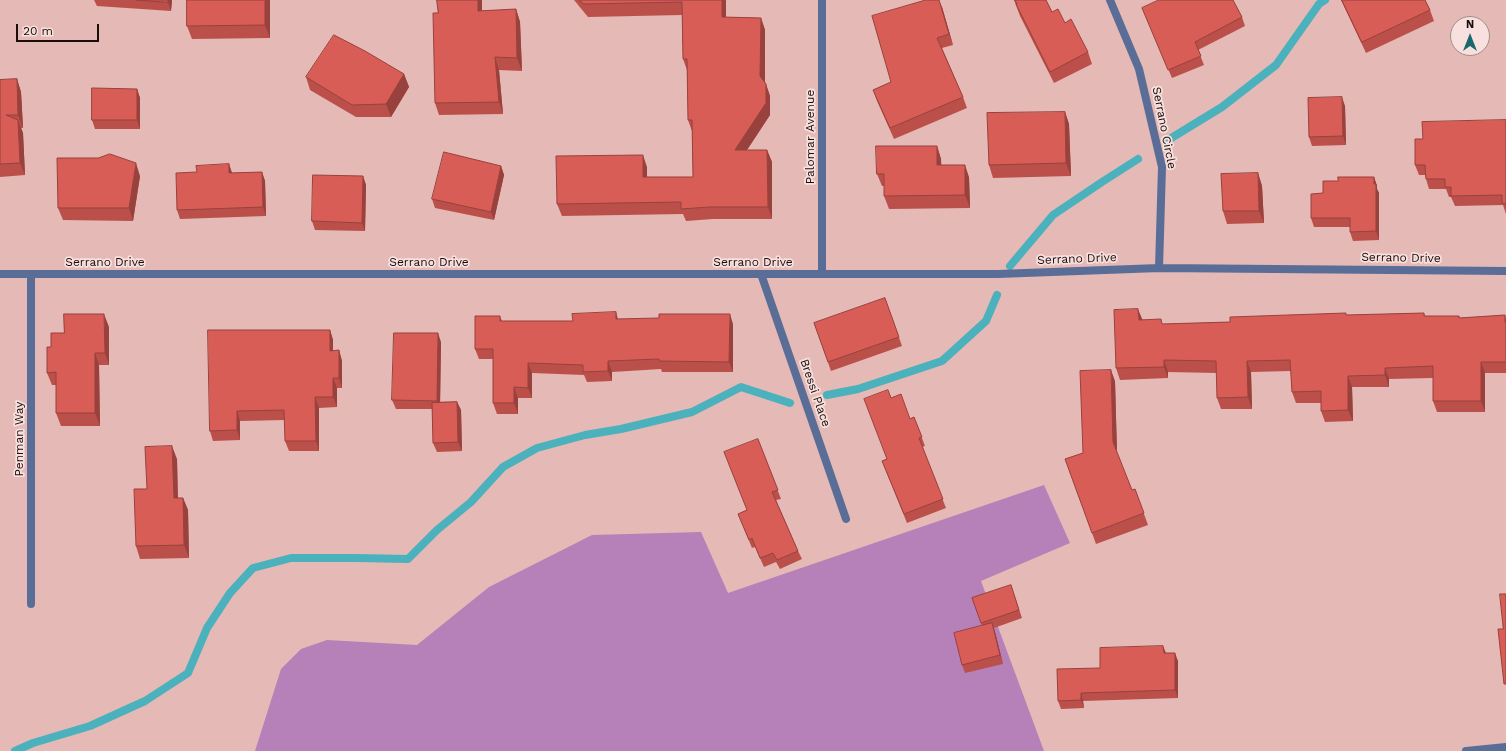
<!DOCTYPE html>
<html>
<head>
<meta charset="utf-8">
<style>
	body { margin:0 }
	#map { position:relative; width:1506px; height:751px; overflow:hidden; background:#e5b9b5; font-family:"Work Sans",sans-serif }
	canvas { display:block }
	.north { position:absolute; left:1450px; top:16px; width:40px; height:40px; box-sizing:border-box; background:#f7e0dd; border:1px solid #9f8c89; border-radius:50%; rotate:0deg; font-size:11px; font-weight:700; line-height:16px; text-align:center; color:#1b0d0c }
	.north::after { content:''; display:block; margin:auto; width:14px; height:18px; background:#1a676e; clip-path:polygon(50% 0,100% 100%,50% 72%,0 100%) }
	.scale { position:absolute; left:16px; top:24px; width:83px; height:18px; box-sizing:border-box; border:2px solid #1b0d0c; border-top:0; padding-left:5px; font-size:12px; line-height:14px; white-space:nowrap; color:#1b0d0c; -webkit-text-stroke:3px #f7e0dd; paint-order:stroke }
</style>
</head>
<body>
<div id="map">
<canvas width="1506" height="751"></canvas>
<div class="north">N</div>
<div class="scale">20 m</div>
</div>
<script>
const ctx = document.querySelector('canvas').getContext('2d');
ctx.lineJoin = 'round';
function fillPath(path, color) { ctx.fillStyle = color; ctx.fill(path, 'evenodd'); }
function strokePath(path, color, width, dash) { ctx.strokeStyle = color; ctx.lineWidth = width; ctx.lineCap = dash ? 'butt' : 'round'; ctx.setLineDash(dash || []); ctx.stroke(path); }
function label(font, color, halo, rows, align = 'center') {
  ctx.font = font + ' "Work Sans",sans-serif'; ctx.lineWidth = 3.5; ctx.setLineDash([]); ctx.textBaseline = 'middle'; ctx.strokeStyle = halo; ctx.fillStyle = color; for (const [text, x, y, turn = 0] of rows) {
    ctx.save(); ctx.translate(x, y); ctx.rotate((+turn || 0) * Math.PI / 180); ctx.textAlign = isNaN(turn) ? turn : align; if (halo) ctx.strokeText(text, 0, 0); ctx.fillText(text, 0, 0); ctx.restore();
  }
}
const green = new Path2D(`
	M 1044,485 L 1070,543 L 981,581 L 1044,751 L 255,751 L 281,669 L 301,649 L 327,640 L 417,645 L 489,587 L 592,535 L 701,532 L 728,593 Z`);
const stream = new Path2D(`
	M 1168,140 L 1222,107 L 1276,65 L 1319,4 L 1325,0
	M 1010,266 L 1053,215 L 1102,182 L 1138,159
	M 827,395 L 858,389 L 942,361 L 986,321 L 997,295
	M 15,751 L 33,743 L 90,726 L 145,701 L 188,673 L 207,628 L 230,593 L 253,568 L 291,558 L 357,558 L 408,559 L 437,530 L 471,502 L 503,467 L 537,448 L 585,435 L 621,429 L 692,412 L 741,387 L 790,403`);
const street = new Path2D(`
	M 822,0 L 822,274
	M 1110,0 L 1139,69 L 1162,167 L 1159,268
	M 0,274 L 998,274 L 1159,268 L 1506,271
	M 31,274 L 31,604
	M 761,274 L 846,519
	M 1466,751 L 1506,747`);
const wall = new Path2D(`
	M 94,0 L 172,0 L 171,11 L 97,6 Z
	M 270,0 L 270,38 L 192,39 L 187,26 Z
	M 437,0 L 482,0 L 482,11 L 516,9 L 520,22 L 522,71 L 499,70 L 503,114 L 439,115 L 435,103 L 438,13 Z
	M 574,0 L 726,0 L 726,17 L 761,18 L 765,30 L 765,82 L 770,96 L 770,115 L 747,150 L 767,150 L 772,162 L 772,219 L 713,219 L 686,221 L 683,214 L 562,216 L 557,204 L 647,167 L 647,177 L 693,177 L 692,131 L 688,120 L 687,70 L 683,59 L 682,15 L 588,17 Z
	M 1014,0 L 1046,0 L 1052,12 L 1065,23 L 1088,52 L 1092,64 L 1054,83 L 1020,16 Z
	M 1341,0 L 1425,0 L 1430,10 L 1434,21 L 1366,53 Z
	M 942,7 L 953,45 L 942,48 L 963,97 L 967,108 L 894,139 L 877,101 L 873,90 L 891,82 Z
	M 1142,8 L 1242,17 L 1245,26 L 1198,50 L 1204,65 L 1172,78 Z
	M 404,74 L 409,87 L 391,117 L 356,117 L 310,90 L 306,77 Z
	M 17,79 L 21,92 L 23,128 L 21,128 L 23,133 L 25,175 L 0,177 L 0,80 Z
	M 137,89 L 140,98 L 140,129 L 95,129 L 92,120 Z
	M 1345,106 L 1346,145 L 1312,146 L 1309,137 Z
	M 1065,112 L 1069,124 L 1071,176 L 993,178 L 989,165 Z
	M 1506,120 L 1506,214 L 1503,205 L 1455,206 L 1451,197 L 1449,197 L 1446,189 L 1429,189 L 1426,179 L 1425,175 L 1419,175 L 1415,165 L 1423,139 Z
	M 937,146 L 941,159 L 941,165 L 969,177 L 970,208 L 889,209 L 884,196 L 884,186 L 882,186 L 877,174 Z
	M 229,164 L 232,173 L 262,172 L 265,181 L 266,216 L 180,219 L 177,210 L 197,172 Z
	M 501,166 L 504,175 L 494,220 L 435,208 L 432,199 Z
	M 1258,173 L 1262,186 L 1264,223 L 1227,224 L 1223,211 Z
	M 140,176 L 133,221 L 63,220 L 58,208 Z
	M 363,176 L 366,185 L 365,231 L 315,230 L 312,221 Z
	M 1374,177 L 1377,186 L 1377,189 L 1379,193 L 1379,240 L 1353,241 L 1350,232 L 1350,227 L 1314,227 L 1311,218 L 1338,181 Z
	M 885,298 L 902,346 L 831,371 L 814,323 Z
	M 1424,313 L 1425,316 L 1459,316 L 1460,318 L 1505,315 L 1506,318 L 1506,373 L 1485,373 L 1485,412 L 1437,412 L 1433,401 L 1433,378 L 1389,379 L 1389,387 L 1352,387 L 1353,421 L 1325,422 L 1321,411 L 1321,403 L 1296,403 L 1292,392 L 1291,371 L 1251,372 L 1252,409 L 1221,409 L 1217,398 L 1217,373 L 1168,372 L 1168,378 L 1120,380 L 1116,368 L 1142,320 L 1163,324 L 1230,322 L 1347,315 Z
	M 500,316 L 502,321 L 573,321 L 618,319 L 733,324 L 733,372 L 662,372 L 661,369 L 612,372 L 612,381 L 587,382 L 584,375 L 532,373 L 532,398 L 518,398 L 518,414 L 497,414 L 493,403 L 493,359 L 479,359 L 475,349 Z
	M 109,327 L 109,365 L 99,365 L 100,426 L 61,426 L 56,413 L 56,385 L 52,385 L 47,373 L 51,347 L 64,333 Z
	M 330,330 L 333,340 L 333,351 L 339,350 L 342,361 L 342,388 L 337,388 L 337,407 L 319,408 L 319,451 L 289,451 L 285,441 L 285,420 L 240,421 L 240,440 L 213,441 L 210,431 Z
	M 441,342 L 440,402 L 457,402 L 461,410 L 462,451 L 437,452 L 433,443 L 432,409 L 396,409 L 392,400 Z
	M 1115,381 L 1117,453 L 1132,490 L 1135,489 L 1148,525 L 1096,544 L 1065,459 L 1083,453 Z
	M 891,398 L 910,419 L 914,417 L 925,446 L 922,447 L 946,508 L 907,523 L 882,461 L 887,459 Z
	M 758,439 L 781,499 L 776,500 L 798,551 L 802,559 L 780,569 L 776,562 L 764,567 L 755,547 L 752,548 L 738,514 L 747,510 Z
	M 177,459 L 178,498 L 183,498 L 188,510 L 189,558 L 140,559 L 136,546 L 147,489 Z
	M 1011,585 L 1022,618 L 994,628 L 1003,664 L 965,673 L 962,665 L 982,626 L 972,598 Z
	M 1163,646 L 1166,653 L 1178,661 L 1178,698 L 1083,701 L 1084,708 L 1061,709 L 1058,701 L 1100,668 Z`);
const shadedWall = new Path2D(`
	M 168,0 L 172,0 L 171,11 L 168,2 Z
	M 265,0 L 270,0 L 270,38 L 265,25 Z
	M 478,0 L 482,0 L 482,24 L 478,11 Z
	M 722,0 L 726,0 L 726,29 L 722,17 Z
	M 939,0 L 942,7 L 953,45 L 949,34 Z
	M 516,9 L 520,22 L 522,71 L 517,58 Z
	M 761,18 L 765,30 L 765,88 L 760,76 Z
	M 495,57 L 499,70 L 503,114 L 499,102 Z
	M 404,74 L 409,87 L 391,117 L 386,104 Z
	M 17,79 L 21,92 L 23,128 L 18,115 Z
	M 766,84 L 770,96 L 770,115 L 739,162 L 735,150 Z
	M 137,89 L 140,98 L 140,129 L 137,120 Z
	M 1342,97 L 1345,106 L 1346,145 L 1343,136 Z
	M 1065,112 L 1069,124 L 1071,176 L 1066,163 Z
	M 18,120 L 23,133 L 25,175 L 20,163 Z
	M 937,146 L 941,159 L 942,177 L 937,165 Z
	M 767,150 L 772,162 L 772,219 L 768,207 Z
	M 643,155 L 647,167 L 647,189 L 643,177 Z
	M 136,163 L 140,176 L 133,221 L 129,208 Z
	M 229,164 L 232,173 L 229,173 Z
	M 965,165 L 969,177 L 970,208 L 965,195 Z
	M 501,166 L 504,175 L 494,220 L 491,212 Z
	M 262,172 L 265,181 L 266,216 L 263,207 Z
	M 1258,173 L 1262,186 L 1264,223 L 1259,211 Z
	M 363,176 L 366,185 L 365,231 L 362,223 Z
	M 1374,177 L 1377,186 L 1377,189 L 1379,193 L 1379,240 L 1376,231 Z
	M 1138,309 L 1143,321 L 1139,320 Z
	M 616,312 L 619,323 L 616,319 Z
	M 104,314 L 109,327 L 109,365 L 105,353 Z
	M 730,314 L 733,324 L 733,372 L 729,362 Z
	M 330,330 L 333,340 L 333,361 L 330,351 Z
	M 438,333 L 441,342 L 440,410 L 437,401 Z
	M 339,350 L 342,361 L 342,388 L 339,378 Z
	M 95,353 L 99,365 L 100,426 L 95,413 Z
	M 1164,360 L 1168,372 L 1168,378 L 1164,367 Z
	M 608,361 L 612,372 L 612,381 L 608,371 Z
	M 1247,361 L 1251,372 L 1252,409 L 1248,397 Z
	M 1481,362 L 1485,373 L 1485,412 L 1481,401 Z
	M 528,363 L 532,373 L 532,398 L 528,388 Z
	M 1385,368 L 1389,379 L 1389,387 L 1385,375 Z
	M 1111,370 L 1115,381 L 1117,453 L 1113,442 Z
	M 1348,376 L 1352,387 L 1353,421 L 1348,410 Z
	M 333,378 L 337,388 L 337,407 L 333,397 Z
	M 514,387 L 518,398 L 518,414 L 514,403 Z
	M 315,397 L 319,408 L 319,451 L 316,441 Z
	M 457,402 L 461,410 L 462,451 L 458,442 Z
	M 237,411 L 240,421 L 240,440 L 237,430 Z
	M 172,446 L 177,459 L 178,510 L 174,498 Z
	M 183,498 L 188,510 L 189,558 L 184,545 Z
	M 992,623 L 995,632 L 1003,664 L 1000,655 Z
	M 1163,646 L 1166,654 L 1164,653 Z
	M 1175,653 L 1178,661 L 1178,698 L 1175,690 Z
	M 1081,693 L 1083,701 L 1084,708 L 1081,700 Z`);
const building = new Path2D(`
	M 136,0 L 168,0 L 168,2 Z
	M 187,0 L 265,0 L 265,25 L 187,26 Z
	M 437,0 L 478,0 L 478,11 L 516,9 L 517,58 L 495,57 L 499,102 L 435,103 L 433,13 L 438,13 Z
	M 580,0 L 722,0 L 722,17 L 761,18 L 760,76 L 766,84 L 766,103 L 735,150 L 767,150 L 768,207 L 709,207 L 681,209 L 681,202 L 557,204 L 556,156 L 643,155 L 643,177 L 693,177 L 692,120 L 688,120 L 687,59 L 683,59 L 682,2 L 584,4 Z
	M 926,0 L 939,0 L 949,34 L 937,38 L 963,97 L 890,128 L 873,90 L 891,82 L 872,16 Z
	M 1015,0 L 1046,0 L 1052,12 L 1058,9 L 1065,23 L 1071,19 L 1088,52 L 1050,72 L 1016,4 L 1017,4 Z
	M 1159,0 L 1233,0 L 1242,17 L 1195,42 L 1201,56 L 1168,70 L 1142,8 Z
	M 1342,0 L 1425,0 L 1430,10 L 1362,42 Z
	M 334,35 L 365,51 L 404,74 L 386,104 L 352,105 L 306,77 Z
	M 17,79 L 18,115 L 6,115 L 18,120 L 20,163 L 0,164 L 0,80 Z
	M 92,88 L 137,89 L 137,120 L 92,120 Z
	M 1342,97 L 1343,136 L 1309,137 L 1308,98 Z
	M 1065,112 L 1066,163 L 989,165 L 987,113 Z
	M 1506,120 L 1506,204 L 1502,203 L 1502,195 L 1451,196 L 1451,187 L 1445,187 L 1445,179 L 1426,179 L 1425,165 L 1415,165 L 1415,139 L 1423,139 L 1422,122 Z
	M 876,146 L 937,146 L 937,165 L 965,165 L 965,195 L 884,196 L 884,174 L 877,174 Z
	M 444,152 L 501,166 L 491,212 L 432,199 Z
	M 110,154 L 136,163 L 129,208 L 58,208 L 57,158 L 98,158 Z
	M 229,164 L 229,173 L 262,172 L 263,207 L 177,210 L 176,173 L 197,172 L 196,166 Z
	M 1258,173 L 1259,211 L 1223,211 L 1221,174 Z
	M 313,175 L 363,176 L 362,223 L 312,221 Z
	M 1338,177 L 1374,177 L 1374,184 L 1376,184 L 1376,231 L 1350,232 L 1350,218 L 1311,218 L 1311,194 L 1323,193 L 1323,181 L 1338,181 Z
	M 885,298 L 899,337 L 828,362 L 814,323 Z
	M 1138,309 L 1139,320 L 1161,319 L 1162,324 L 1230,322 L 1230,317 L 1346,313 L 1346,315 L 1424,313 L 1424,316 L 1459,316 L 1459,318 L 1505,315 L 1505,322 L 1506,322 L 1506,362 L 1481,362 L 1481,401 L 1433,401 L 1433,366 L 1385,368 L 1385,375 L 1348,376 L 1348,410 L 1321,411 L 1321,391 L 1292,392 L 1290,360 L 1247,361 L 1248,397 L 1217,398 L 1216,361 L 1164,360 L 1164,367 L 1116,368 L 1114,310 Z
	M 616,312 L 616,319 L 659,318 L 659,314 L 730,314 L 729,362 L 659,361 L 659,359 L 608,361 L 608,371 L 583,372 L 583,365 L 528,363 L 528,388 L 514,387 L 514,403 L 493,403 L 493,349 L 475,349 L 475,316 L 500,316 L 500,321 L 573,321 L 572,314 Z
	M 64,314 L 104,314 L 105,353 L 95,353 L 95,413 L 56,413 L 56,372 L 47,373 L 47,347 L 51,347 L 51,333 L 64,333 Z
	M 208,330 L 330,330 L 330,351 L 339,350 L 339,378 L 333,378 L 333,397 L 315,397 L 316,441 L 285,441 L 284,410 L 237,411 L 237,430 L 210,431 Z
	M 394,333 L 438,333 L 437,401 L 392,400 Z
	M 1111,370 L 1113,442 L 1132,490 L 1135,489 L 1144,513 L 1092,533 L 1065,459 L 1083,453 L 1080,371 Z
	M 888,390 L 891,398 L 901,394 L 910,419 L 914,417 L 922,437 L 919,438 L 943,499 L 904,514 L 882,461 L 887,459 L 864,399 Z
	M 457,402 L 458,442 L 433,443 L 432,403 Z
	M 758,439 L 778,490 L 772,492 L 798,551 L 777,560 L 773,553 L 760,558 L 752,538 L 749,540 L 738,514 L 747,510 L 724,452 Z
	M 172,446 L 174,498 L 183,498 L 184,545 L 136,546 L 134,489 L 147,489 L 145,447 Z
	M 1011,585 L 1019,610 L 981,623 L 972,598 Z
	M 1500,594 L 1506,594 L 1506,684 L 1504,684 L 1498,629 L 1503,629 Z
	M 992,623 L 1000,655 L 962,665 L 954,633 Z
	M 1163,646 L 1164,653 L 1175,653 L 1175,690 L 1081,693 L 1081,700 L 1058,701 L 1057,669 L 1100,668 L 1100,648 Z`);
const streetNames = [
	["Serrano Circle",1164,128,79],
	["Palomar Avenue",810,137,-90],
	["Serrano Drive",1401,258,1],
	["Serrano Drive",1077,259,-2],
	["Serrano Drive",105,262],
	["Serrano Drive",429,262],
	["Serrano Drive",753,262],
	["Bressi Place",815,393,71],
	["Penman Way",19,439,-90]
];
fillPath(green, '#b680b9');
strokePath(stream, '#4bb1bc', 8);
strokePath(street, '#596d97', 8);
fillPath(wall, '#bb504b');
fillPath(shadedWall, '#98413d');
fillPath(building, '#d95d57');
strokePath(building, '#98413d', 1);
label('12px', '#1b0d0c', '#f7e0dd', streetNames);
</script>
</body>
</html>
